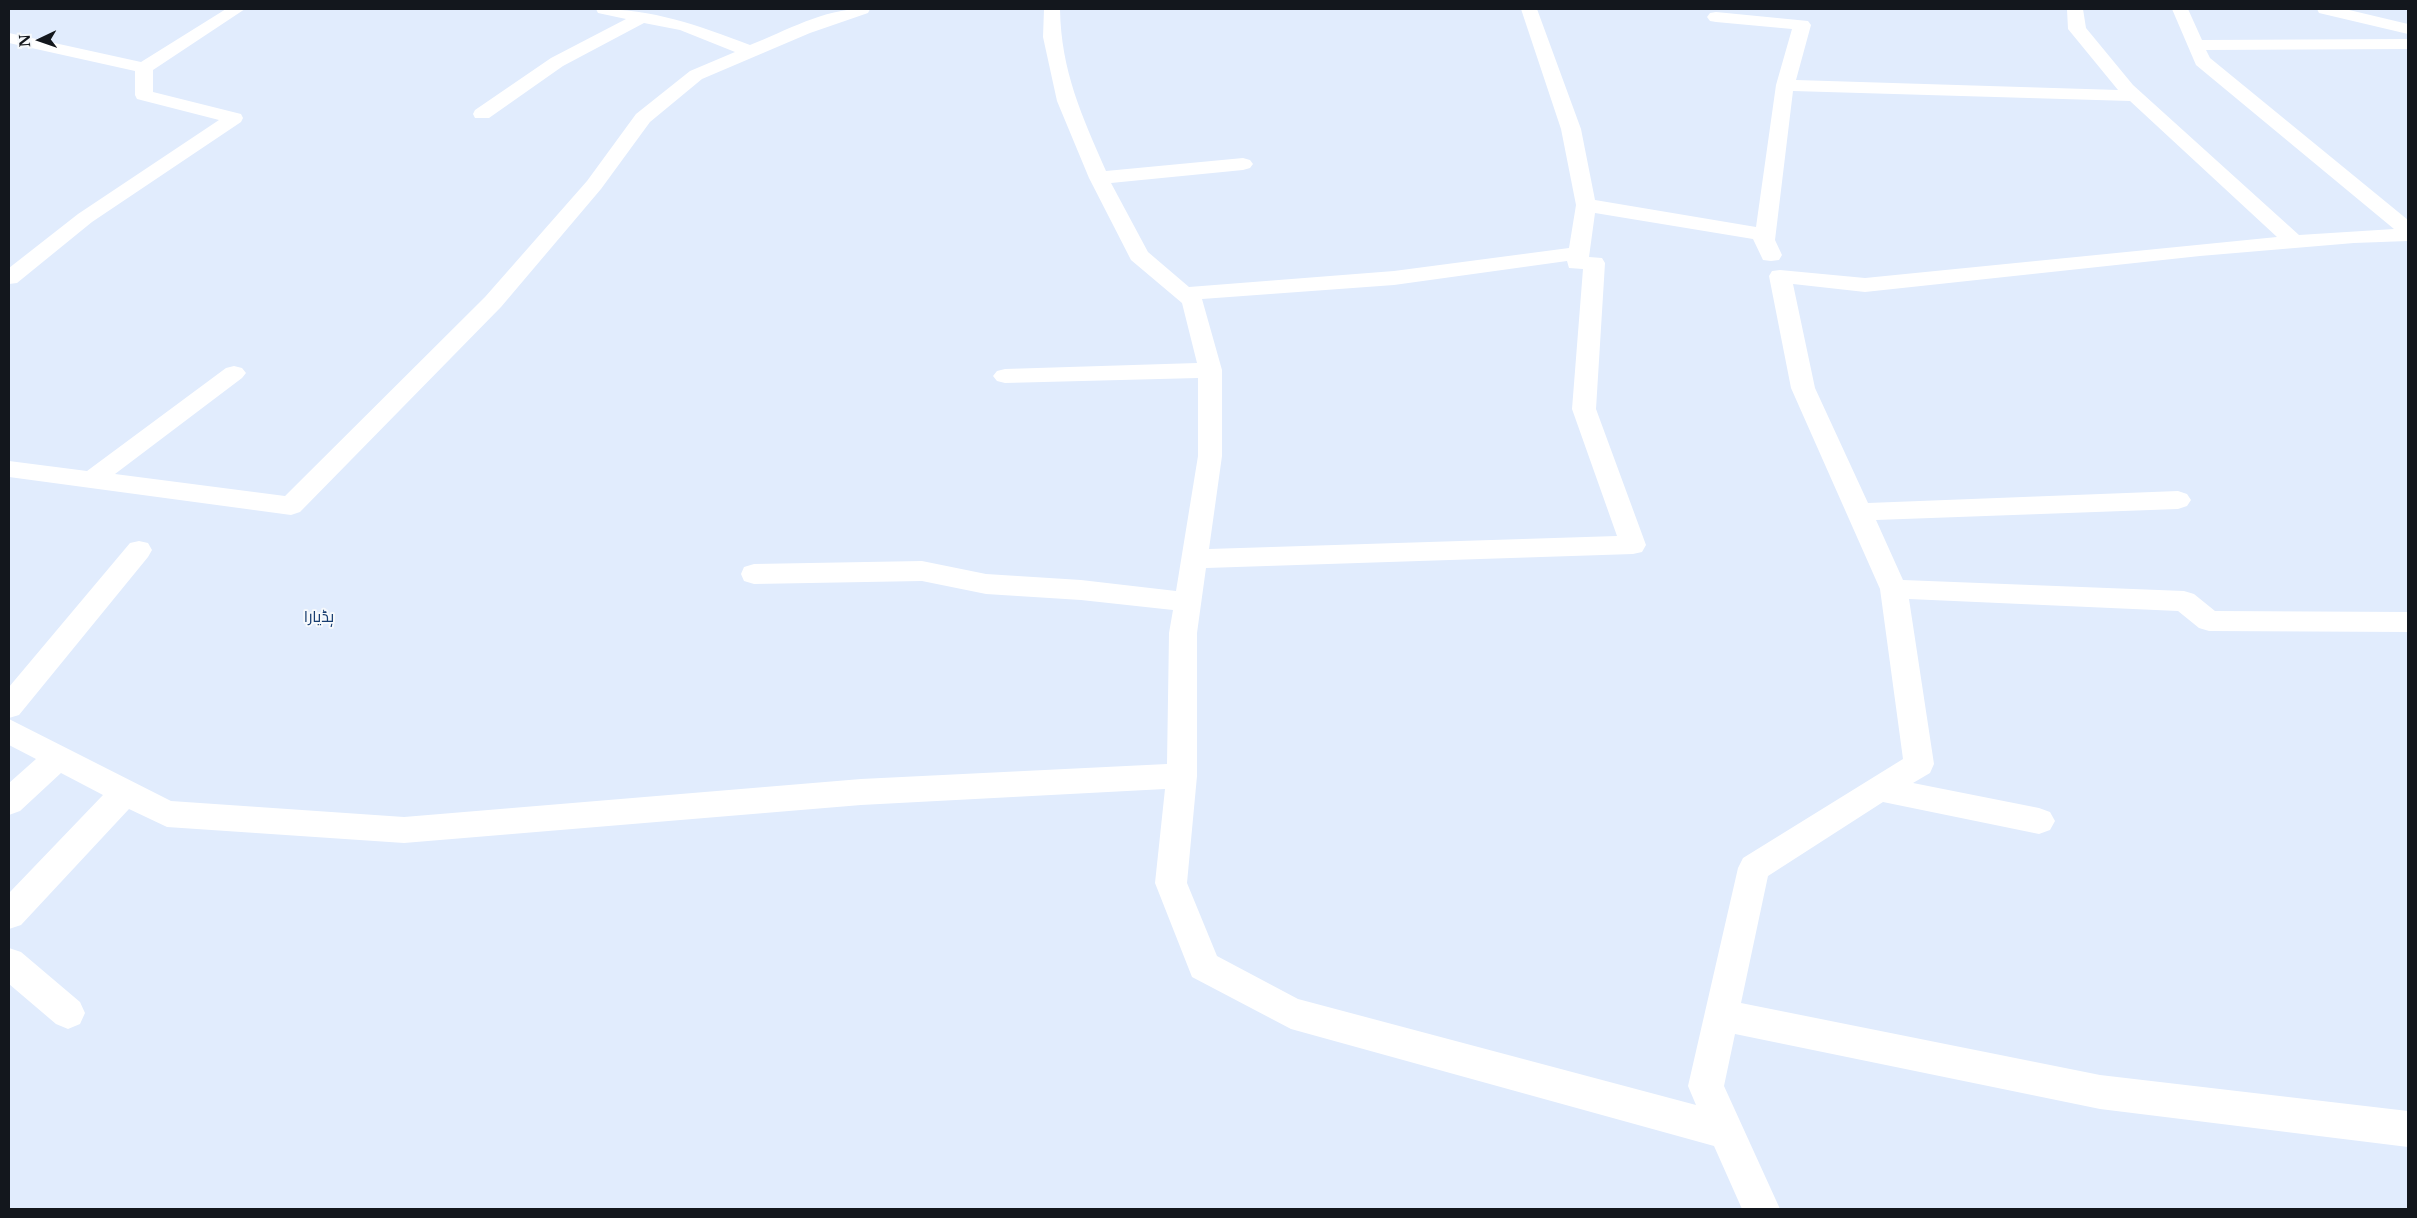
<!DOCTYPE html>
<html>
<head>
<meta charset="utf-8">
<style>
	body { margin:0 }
	#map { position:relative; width:2417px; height:1218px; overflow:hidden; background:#e1ecfd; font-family:"Libre Baskerville",serif }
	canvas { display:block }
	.frame { position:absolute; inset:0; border:10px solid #13171d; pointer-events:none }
	.north { position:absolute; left:15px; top:15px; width:50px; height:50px; -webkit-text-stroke:4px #f6f9fc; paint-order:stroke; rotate:267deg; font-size:14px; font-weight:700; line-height:20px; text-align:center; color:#13171d }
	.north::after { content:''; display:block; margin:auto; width:18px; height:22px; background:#13171d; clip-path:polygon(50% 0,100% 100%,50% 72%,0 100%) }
</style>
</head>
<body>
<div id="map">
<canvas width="2417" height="1218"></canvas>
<div class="frame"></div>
<div class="north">N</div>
</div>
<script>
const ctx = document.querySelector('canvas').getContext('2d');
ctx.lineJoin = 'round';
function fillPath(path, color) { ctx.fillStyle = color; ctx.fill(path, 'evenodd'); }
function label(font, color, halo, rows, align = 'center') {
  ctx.font = font + ' "Libre Baskerville",Cairo,serif'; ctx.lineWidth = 4; ctx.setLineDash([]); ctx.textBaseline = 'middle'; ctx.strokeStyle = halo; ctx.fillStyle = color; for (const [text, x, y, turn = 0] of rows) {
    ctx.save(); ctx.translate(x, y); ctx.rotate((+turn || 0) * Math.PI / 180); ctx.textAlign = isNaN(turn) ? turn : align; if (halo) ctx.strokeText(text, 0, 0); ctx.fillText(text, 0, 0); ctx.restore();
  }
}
const minor = new Path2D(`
	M 226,9 L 245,9 L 153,70 L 153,92 L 241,114 L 243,118 L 241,122 L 92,222 L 17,283 L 9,284 L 9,268 L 78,214 L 219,120 L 137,99 L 135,95 L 135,71 L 9,43 L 9,33 L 141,62 Z
	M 596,9 C 654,9 697,25 750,45 C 788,30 829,6 870,9 L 868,13 L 810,33 L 702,79 L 650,122 L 601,189 L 501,307 L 300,512 L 291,515 L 9,477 L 9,461 L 87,471 L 226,368 L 234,366 L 242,368 L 246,373 L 242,378 L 115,474 L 285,496 L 485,297 L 587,181 L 636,114 L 690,71 L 735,52 L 680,30 L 644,23 L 563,66 L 489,118 L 475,118 L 473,114 L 475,110 L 551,58 L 626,19 L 598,13 Z
	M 1044,9 L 1060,9 C 1061,71 1082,116 1106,171 L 1243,158 L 1250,160 L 1253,164 L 1250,168 L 1243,170 L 1111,183 L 1148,252 L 1189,287 L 1394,271 L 1569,248 L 1576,205 L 1561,129 L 1521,9 L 1537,9 L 1581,129 L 1595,200 L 1756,227 L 1776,85 L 1792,29 L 1716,22 L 1710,21 L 1707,17 L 1710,13 L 1716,12 L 1808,21 L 1811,25 L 1796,80 L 2118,90 L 2068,29 L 2067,9 L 2083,9 L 2086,28 L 2133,85 L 2299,235 L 2394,229 L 2196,65 L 2172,9 L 2188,9 L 2202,40 L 2408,39 L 2408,49 L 2206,50 L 2210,58 L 2408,220 L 2408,241 L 2354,243 L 2200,256 L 1865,292 L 1793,284 L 1815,388 L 1868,503 L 2178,491 L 2187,494 L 2191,500 L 2187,506 L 2178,509 L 1876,520 L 1903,580 L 2184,591 L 2194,594 L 2215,611 L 2408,612 L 2408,632 L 2209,631 L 2199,628 L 2178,611 L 1909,599 L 1934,764 L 1930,773 L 1913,783 L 2039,808 L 2050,812 L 2055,821 L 2050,830 L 2039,834 L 1883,802 L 1768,876 L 1741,1003 L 2100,1075 L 2408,1111 L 2408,1147 L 2100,1109 L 1735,1034 L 1724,1086 L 1780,1209 L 1742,1209 L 1714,1146 L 1291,1029 L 1192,977 L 1155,883 L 1165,789 L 861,805 L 404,843 L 167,827 L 129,809 L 21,925 L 9,929 L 9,893 L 103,795 L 61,773 L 20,811 L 9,815 L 9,783 L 36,759 L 9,745 L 9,719 L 171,801 L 404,817 L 861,779 L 1167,764 L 1169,633 L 1173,610 L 1081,600 L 986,594 L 922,581 L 754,584 L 744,581 L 741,574 L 744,567 L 754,564 L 922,561 L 986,574 L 1081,580 L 1176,591 L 1198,456 L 1198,378 L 1005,383 L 997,381 L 993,376 L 997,371 L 1005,369 L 1197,363 L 1182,303 L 1131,260 L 1089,178 L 1057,101 L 1043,37 ZM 1793,91 L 2130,101 L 2277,237 L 1865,278 L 1780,270 L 1772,271 L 1769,276 L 1791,388 L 1880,589 L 1903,759 L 1743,858 L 1738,868 L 1688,1086 L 1696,1105 L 1298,999 L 1217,956 L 1187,883 L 1197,776 L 1197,633 L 1206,568 L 1633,554 L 1642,552 L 1646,545 L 1596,409 L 1605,263 L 1602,258 L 1589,257 L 1595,213 L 1753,239 L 1763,260 L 1771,261 L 1779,260 L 1782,255 L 1775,240 ZM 1567,261 L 1569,268 L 1583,269 L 1572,409 L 1617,536 L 1209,549 L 1222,456 L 1222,370 L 1202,299 L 1394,285 Z
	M 2317,9 L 2345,9 L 2408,24 L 2408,34 L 2319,13 Z
	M 139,541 L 148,543 L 152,550 L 148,557 L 19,715 L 9,718 L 9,687 L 130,543 Z
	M 9,948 L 21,952 L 80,1002 L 85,1013 L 80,1024 L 68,1029 L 56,1024 L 9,984 Z`);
const quarterNames = [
	["ہڈیارا",319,617]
];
fillPath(minor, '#fff');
label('16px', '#163c70', '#f6f9fc', quarterNames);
</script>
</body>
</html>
